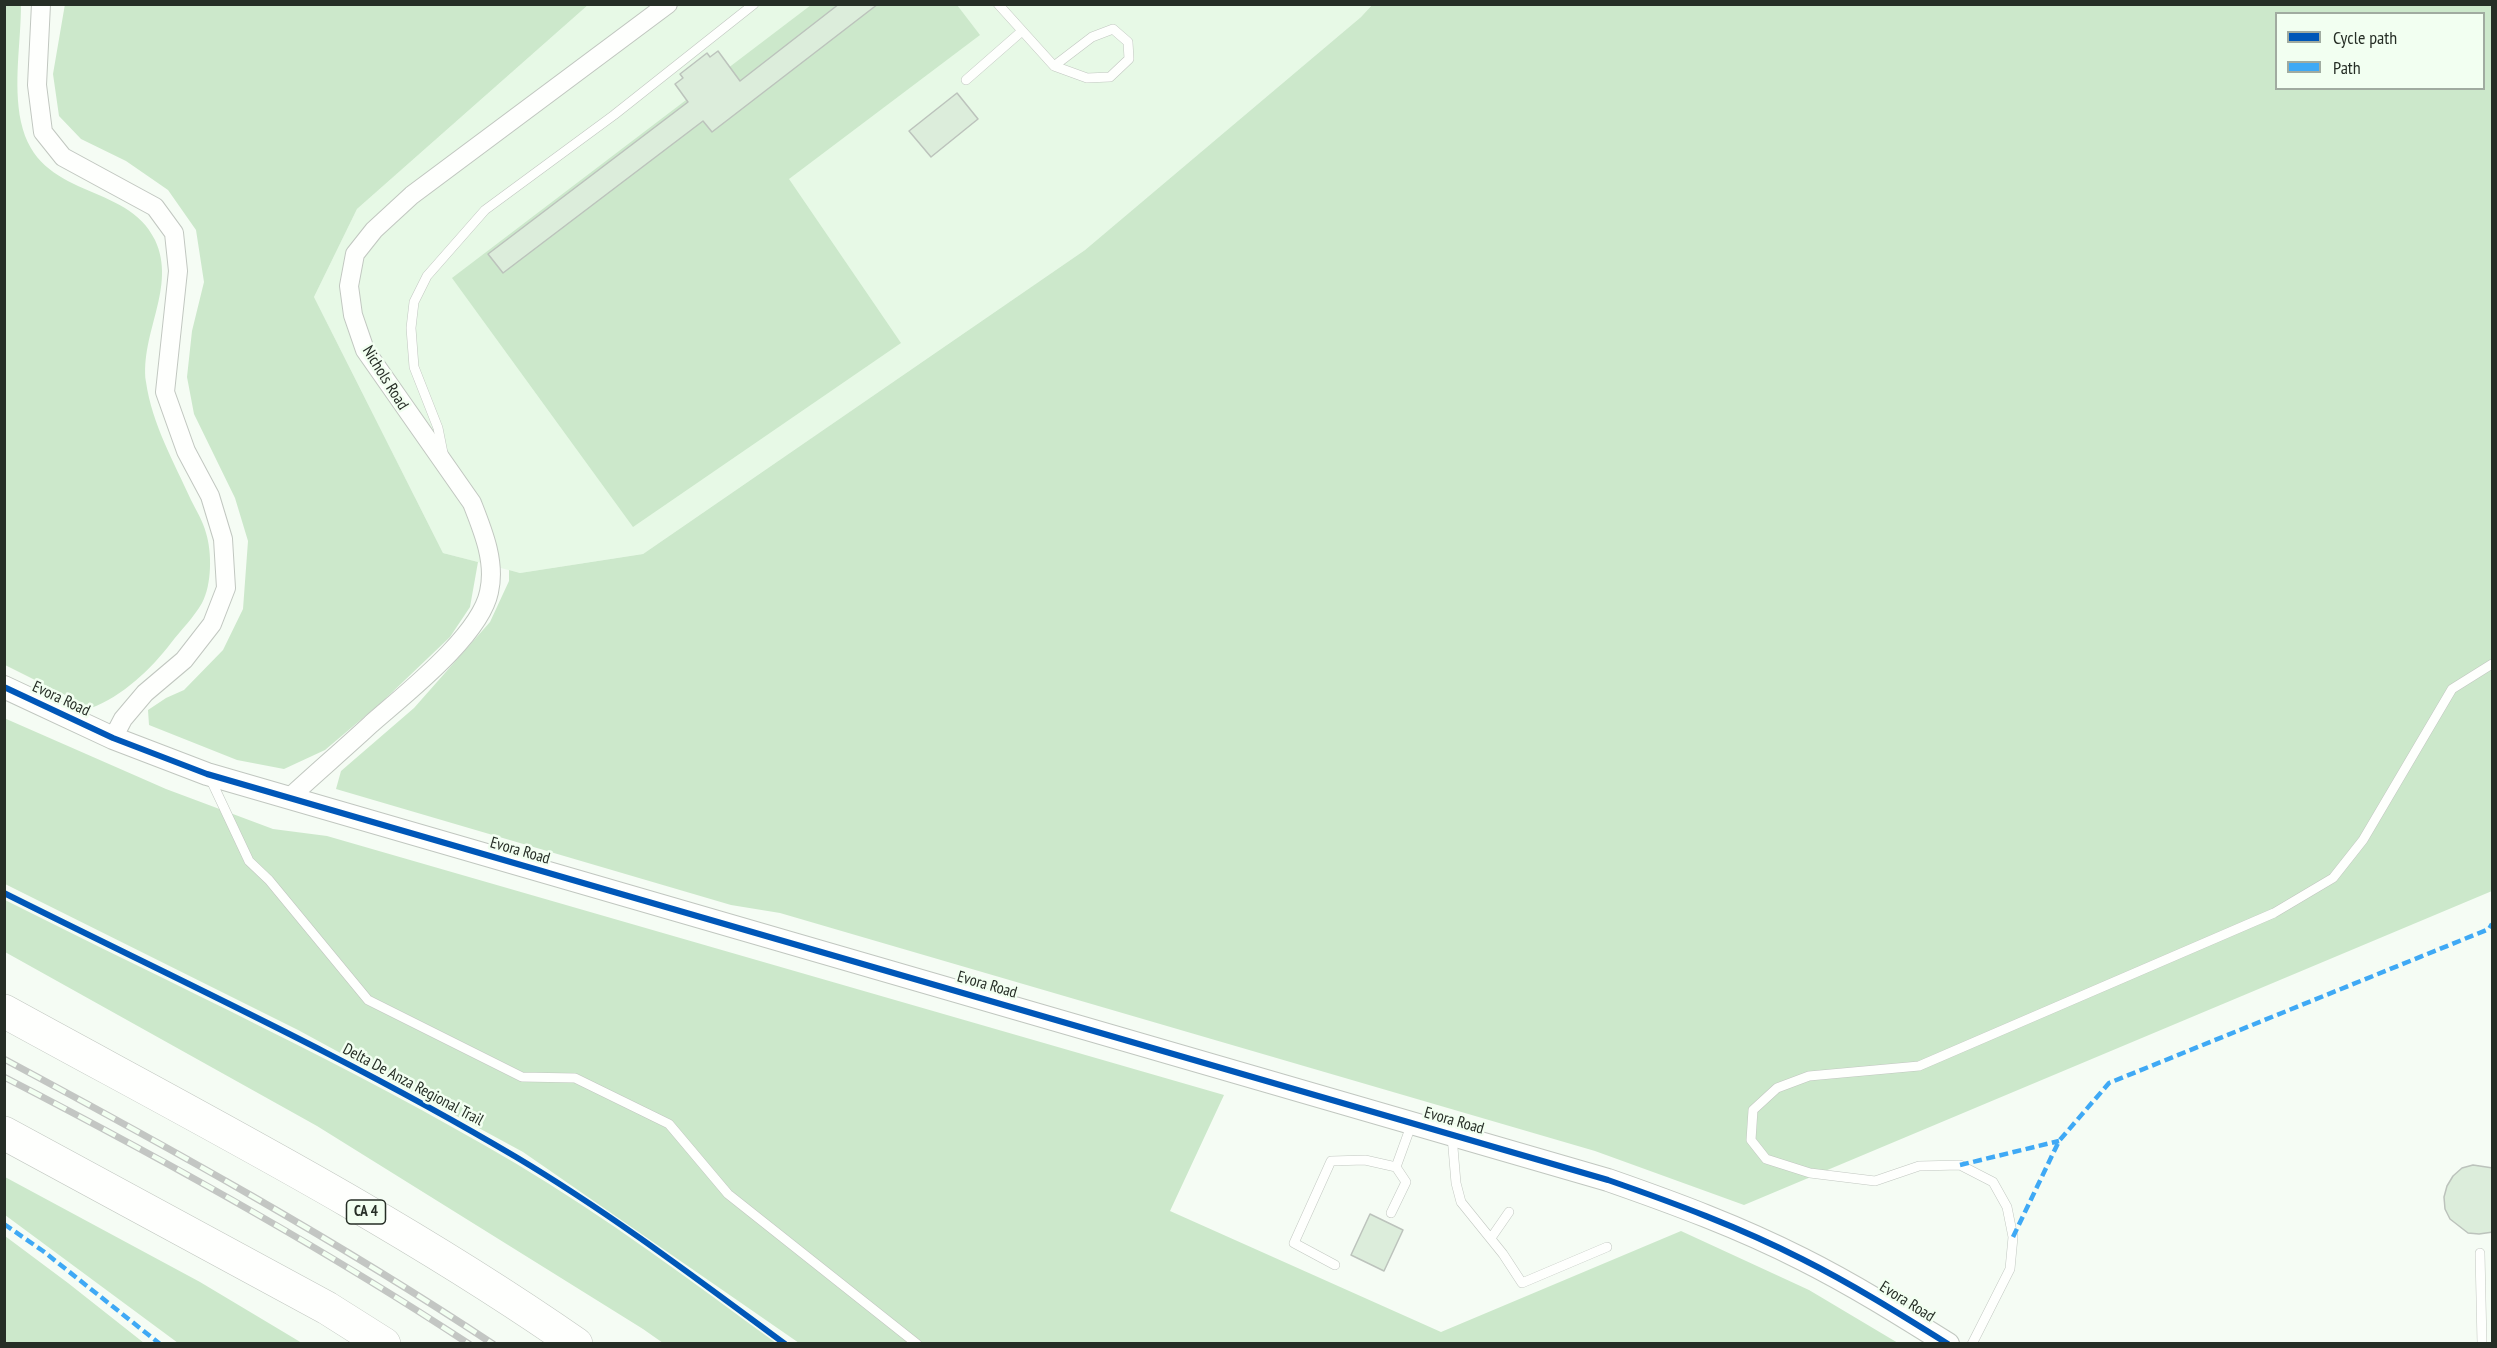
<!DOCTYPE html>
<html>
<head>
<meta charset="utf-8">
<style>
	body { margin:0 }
	#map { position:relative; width:2497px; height:1348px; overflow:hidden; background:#f5fcf4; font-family:"PT Sans Narrow",sans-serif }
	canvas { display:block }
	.frame { position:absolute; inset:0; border:6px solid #262e26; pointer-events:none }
	.legend { position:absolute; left:2275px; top:12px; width:210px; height:78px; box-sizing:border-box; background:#f2fff1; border:2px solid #a0aba0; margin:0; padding:8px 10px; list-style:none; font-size:18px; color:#262e26 }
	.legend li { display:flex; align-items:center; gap:12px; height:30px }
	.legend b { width:30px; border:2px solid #a0aba0 }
</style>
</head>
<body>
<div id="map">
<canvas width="2497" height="1348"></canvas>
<div class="frame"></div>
<ul class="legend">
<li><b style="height:8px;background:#0057b8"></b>Cycle path</li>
<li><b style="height:8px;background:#3fa9f5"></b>Path</li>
</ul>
</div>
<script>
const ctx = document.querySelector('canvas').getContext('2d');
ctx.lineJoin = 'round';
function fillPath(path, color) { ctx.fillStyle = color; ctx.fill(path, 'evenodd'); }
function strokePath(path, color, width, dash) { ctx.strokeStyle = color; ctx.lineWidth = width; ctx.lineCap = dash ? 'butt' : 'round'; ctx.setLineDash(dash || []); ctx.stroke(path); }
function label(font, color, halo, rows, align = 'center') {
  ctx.font = font + ' "PT Sans Narrow",sans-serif'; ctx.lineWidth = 5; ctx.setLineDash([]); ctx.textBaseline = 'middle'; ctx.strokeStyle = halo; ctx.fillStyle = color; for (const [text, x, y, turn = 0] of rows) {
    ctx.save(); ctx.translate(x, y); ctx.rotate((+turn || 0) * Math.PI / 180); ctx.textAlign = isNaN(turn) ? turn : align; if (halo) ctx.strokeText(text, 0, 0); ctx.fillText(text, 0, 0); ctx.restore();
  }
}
const built = new Path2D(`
	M 588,5 L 1372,5 L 1361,17 L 1085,250 L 643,554 L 520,573 L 443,553 L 314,297 L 357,209 Z`);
const green = new Path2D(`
	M 21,4 C 21,43 13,83 21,122 C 38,201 127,181 155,240 C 177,287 140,333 146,382 C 152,424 174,462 191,500 C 196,510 203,521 206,533 C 212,552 212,585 202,603 C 194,617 181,630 171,643 C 152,668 122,697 91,708 L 5,665 L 4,5 Z
	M 65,4 L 588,5 L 357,209 L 314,297 L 443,553 L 478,562 L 470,607 L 450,637 L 383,701 L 325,750 L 284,769 L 237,760 L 149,725 L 148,710 L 166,698 L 184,690 L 223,650 L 243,609 L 248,541 L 235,498 L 194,414 L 187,377 L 192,331 L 204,282 L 196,230 L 168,190 L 126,161 L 81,139 L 59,116 L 53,74 Z
	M 811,5 L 957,5 L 980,35 L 789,179 L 901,343 L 633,527 L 452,278 Z
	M 1372,5 L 2492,5 L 2492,891 L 1744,1205 L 1595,1151 L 780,913 L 731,905 L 336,789 L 341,771 L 414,708 L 490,622 L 509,581 L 509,570 L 520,573 L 643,554 L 1085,250 L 1361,17 ZM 2276,14 L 2484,14 L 2484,88 L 2276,88 Z
	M 4,718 L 166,789 L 273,829 L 327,836 L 1224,1095 L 1170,1211 L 1441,1332 L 1681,1231 L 1809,1290 L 1898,1343 L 799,1343 L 523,1152 L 298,1030 L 5,884 Z
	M 5,900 C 176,986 351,1066 515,1163 C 606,1217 691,1281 776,1343 L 663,1343 L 643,1329 L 317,1126 L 5,952 Z
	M 5,1177 L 200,1282 L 302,1343 L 178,1343 L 5,1215 Z
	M 5,1236 L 68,1283 L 144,1343 L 5,1343 Z`);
const building = new Path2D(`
	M 839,4 L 878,4 L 712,132 L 703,121 L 503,273 L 488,254 L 688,102 L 675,84 L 683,78 L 680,74 L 707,53 L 710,57 L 718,51 L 740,81 Z
	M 957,93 L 978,119 L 931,157 L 909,131 Z
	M 2473,1165 L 2493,1168 L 2493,1232 L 2479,1234 L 2468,1233 L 2450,1219 L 2445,1209 L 2444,1197 L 2447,1186 L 2453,1176 L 2462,1168 Z
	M 1370,1214 L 1403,1230 L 1384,1271 L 1351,1255 Z`);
const service = new Path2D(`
	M 998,4 L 1054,66 L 1087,78 L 1110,77 L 1129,59 L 1128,42 L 1113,29 L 1092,37 L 1054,66
	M 966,80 L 1022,31
	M 443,453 L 438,428 L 414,367 L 411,328 L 414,302 L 427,276 L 485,210 L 614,115 L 754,4
	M 210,778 L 249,861 L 269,880 L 368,1000 L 522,1077 L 575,1078 L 669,1124 L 728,1194 L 917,1344
	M 1452,1136 L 1456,1183 L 1461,1202 L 1503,1254 L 1522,1283 L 1607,1247
	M 1391,1213 L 1406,1182 L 1396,1167 L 1412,1123
	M 1491,1238 L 1509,1212
	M 2480,1253 L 2482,1344
	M 1335,1265 L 1294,1243 L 1331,1161 L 1365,1160 L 1396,1167
	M 1972,1344 L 2010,1269 L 2013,1237 L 2007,1207 L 1993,1182 L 1960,1165 L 1919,1166 L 1875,1181 L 1810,1173 L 1766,1159 L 1751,1140 L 1753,1110 L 1777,1088 L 1809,1076 L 1919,1066 L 2274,913 L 2333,878 L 2363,840 L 2452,689 L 2492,664`);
const minor = new Path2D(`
	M 41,4 L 37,85 L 43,132 L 63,157 L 155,207 L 174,233 L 178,271 L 165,392 L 186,451 L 210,496 L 223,539 L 226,588 L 212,624 L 184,660 L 145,693 L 123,719 L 113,738
	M 289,798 C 316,773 344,749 371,724 C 405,694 480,636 489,592 C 496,562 483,531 472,503 L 365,350 L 353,315 L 349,286 L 355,254 L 374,230 L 412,195 L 668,4`);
const tertiary = new Path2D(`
	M 4,687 L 113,738 L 207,774 L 1608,1180 C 1674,1203 1739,1227 1802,1259 C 1852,1284 1900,1314 1948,1344`);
const motorway = new Path2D(`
	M 4,1011 C 197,1117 395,1218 576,1344
	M 4,1133 L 327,1308 L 384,1344`);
const rail = new Path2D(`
	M 4,1059 C 170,1148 336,1240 493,1344
	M 4,1077 C 163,1159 320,1246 469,1344`);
const quiet = new Path2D(`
	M 1960,1165 L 2059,1141
	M 4,1224 L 43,1251 L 160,1344
	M 2013,1237 L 2059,1141 L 2109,1083 L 2489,929 L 2492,924`);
const cycleway = new Path2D(`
	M 4,687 L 113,738 L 207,774 L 1608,1180 C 1674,1203 1739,1227 1802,1259 C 1852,1284 1900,1314 1948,1344
	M 4,893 C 176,979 351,1059 516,1157 C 610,1213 697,1279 785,1344`);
const shields = [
	[366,1212,39]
];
const shieldNames = [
	["CA 4",366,1212]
];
const streetNames = [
	["Nichols Road",385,378,58],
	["Evora Road",61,699,25],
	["Evora Road",520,851,16],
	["Evora Road",987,985,16],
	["Delta De Anza Regional Trail",413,1085,28],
	["Evora Road",1454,1121,16],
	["Evora Road",1907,1302,32]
];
fillPath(built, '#e7f9e6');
fillPath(green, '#cce8cb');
fillPath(building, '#dceddb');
strokePath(building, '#bcc3bc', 1.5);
strokePath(service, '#c1c7c0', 10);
strokePath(minor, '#c1c7c0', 20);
strokePath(tertiary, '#c1c7c0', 24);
strokePath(motorway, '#c1c7c0', 34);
strokePath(service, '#fefffd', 9);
strokePath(minor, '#fefffd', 18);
strokePath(tertiary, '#fefffd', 22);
strokePath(motorway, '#fefffd', 33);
strokePath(rail, '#c3c6c3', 7);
strokePath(rail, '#f2fff1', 4.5, [14]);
strokePath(quiet, '#3fa9f5', 4.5, [9, 4.5]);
strokePath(cycleway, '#0057b8', 6);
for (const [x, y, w] of shields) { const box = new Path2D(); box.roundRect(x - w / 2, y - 12, w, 24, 4.5); ctx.fillStyle = '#f2fff1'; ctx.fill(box); strokePath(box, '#262e26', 1.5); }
label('bold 15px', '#262e26', null, shieldNames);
label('16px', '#262e26', '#f2fff1', streetNames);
</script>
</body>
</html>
